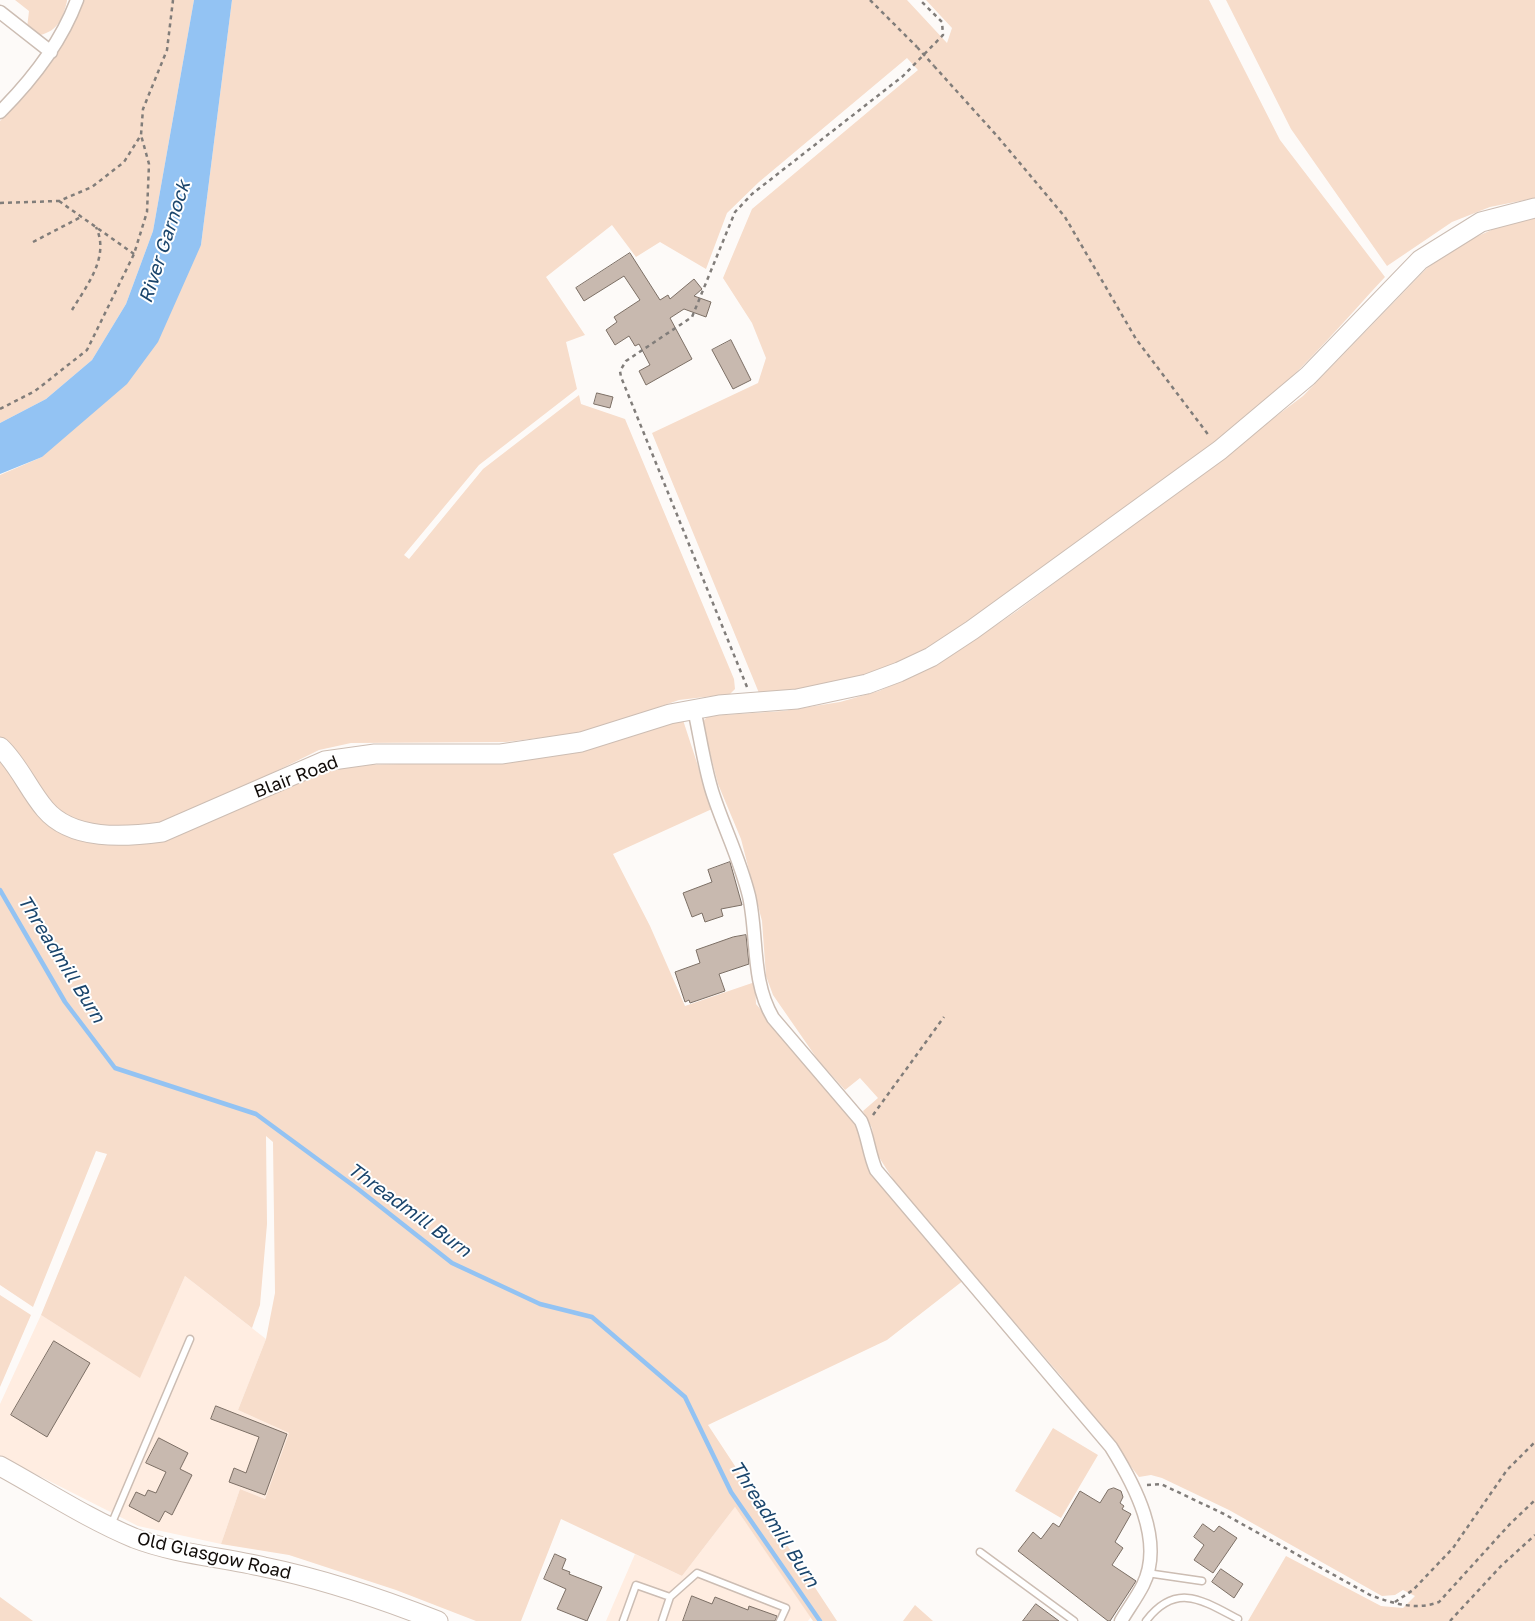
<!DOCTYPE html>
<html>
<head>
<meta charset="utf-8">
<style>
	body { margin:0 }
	canvas { display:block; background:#fdfaf8 }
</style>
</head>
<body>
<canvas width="1535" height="1621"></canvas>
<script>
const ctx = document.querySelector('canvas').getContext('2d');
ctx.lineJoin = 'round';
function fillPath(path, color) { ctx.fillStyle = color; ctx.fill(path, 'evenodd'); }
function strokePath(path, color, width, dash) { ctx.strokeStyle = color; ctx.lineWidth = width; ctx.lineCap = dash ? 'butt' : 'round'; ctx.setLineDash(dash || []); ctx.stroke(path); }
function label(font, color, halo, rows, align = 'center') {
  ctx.font = font + ' "Golos Text",sans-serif'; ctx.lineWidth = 4; ctx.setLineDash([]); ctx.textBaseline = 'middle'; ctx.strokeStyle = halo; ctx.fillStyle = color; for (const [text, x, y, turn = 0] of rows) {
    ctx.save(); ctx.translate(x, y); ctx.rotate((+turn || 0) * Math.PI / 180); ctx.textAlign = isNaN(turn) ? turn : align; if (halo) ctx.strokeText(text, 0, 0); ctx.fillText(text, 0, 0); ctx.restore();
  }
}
const built = new Path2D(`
	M 185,1276 L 266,1339 L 238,1410 L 289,1433 L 265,1499 L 240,1489 L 221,1544 L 138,1526 L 0,1456 L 0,1404 L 41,1315 L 140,1377 Z
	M 735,1507 L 811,1617 L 808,1621 L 606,1621 L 635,1554 L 682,1576 Z`);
const green = new Path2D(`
	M 15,0 L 67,0 L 67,1 C 63,18 58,31 40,35 L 27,28 L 29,11 Z
	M 84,0 L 194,0 L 153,231 L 126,304 L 92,360 L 46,399 L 0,423 L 0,121 C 39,83 61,50 84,0 Z
	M 232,0 L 907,0 L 947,43 L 952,28 L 926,0 L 1209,0 L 1280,140 L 1385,277 C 1346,319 1308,364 1265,402 C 1194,464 1115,516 1040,571 C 992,606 937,653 880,672 C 841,685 800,690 759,693 L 652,433 L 758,383 L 766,358 L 752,323 L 723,278 L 752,209 L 918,70 L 907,58 L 759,182 L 727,213 L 706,269 L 660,242 L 636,257 L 612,225 L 546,277 L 585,335 L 566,342 L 577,389 L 479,465 L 404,555 L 409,559 L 483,469 L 579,395 L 581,404 L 625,419 L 734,679 L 735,689 L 730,694 L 679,700 L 602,727 L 580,733 L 506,742 L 351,743 L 319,750 L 240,789 L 349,765 L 503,762 L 587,749 L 683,720 L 712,809 L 613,854 L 650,926 L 685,1006 L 755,982 L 756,1004 L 855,1121 L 859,1128 L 862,1144 L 964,1280 L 887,1340 L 708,1425 L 837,1621 L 813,1621 L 735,1507 L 682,1576 L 561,1519 L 521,1621 L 476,1621 L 396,1590 L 289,1555 L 221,1544 L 240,1489 L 265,1499 L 289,1433 L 238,1410 L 266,1339 L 275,1293 L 273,1142 L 266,1136 L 267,1224 L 260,1305 L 252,1328 L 185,1276 L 140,1378 L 41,1315 L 107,1154 L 96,1151 L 33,1307 L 0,1285 L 0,475 L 42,457 L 201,245 Z
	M 1226,0 L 1535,0 L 1535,198 L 1490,207 L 1452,222 L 1387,266 L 1291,129 Z
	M 1535,216 L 1535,1621 L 1248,1621 L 1286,1556 L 1381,1606 L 1403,1608 L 1415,1596 L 1403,1590 L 1395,1595 L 1382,1596 L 1229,1510 L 1162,1478 L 1151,1475 L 1139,1477 L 1061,1376 L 898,1187 L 875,1151 L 872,1128 L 863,1111 L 878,1098 L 860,1078 L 845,1090 L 818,1060 L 773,995 L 766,976 L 762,921 L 741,839 L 718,784 L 702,722 L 708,716 L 783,711 L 840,702 L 879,691 L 937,665 L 1017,611 L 1303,396 L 1426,269 L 1458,245 L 1498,227 Z
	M 0,1295 L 31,1315 L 0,1387 Z
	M 1053,1428 L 1098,1455 L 1061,1518 L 1015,1491 Z
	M 0,1597 L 33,1621 L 0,1621 Z
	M 915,1605 L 933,1621 L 903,1621 Z`);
const water = new Path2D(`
	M 194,0 L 232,0 L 201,245 L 158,342 L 127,384 L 42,457 L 0,474 L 0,423 L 46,399 L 92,360 L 126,304 L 153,231 Z`);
const stream = new Path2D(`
	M 0,890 L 65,1002 L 115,1068 L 256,1114 L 358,1189 L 452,1263 L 540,1304 L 592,1317 L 685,1397 L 731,1492 L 820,1621`);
const building = new Path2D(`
	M 630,253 L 660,300 L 668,295 L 670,299 L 694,279 L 702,289 L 694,296 L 711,302 L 706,317 L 684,309 L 670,318 L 692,359 L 646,385 L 639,371 L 650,365 L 639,344 L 635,346 L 629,336 L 615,345 L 606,330 L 617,322 L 614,317 L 640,300 L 624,276 L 584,301 L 576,288 Z
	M 731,340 L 751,380 L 733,389 L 712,350 Z
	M 597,393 L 613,397 L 610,408 L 594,404 Z
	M 730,862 L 742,905 L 721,909 L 723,916 L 705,922 L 702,913 L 692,917 L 683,893 L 712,882 L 708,870 Z
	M 746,935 L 749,964 L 719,974 L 725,991 L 690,1003 L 689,1000 L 685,1002 L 675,972 L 700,963 L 696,950 L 733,937 Z
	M 54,1341 L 90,1363 L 47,1437 L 11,1415 Z
	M 216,1406 L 287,1434 L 265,1495 L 229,1482 L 234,1468 L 246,1473 L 259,1437 L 211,1419 Z
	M 159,1438 L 188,1453 L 180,1469 L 192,1475 L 172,1515 L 165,1511 L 159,1522 L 129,1506 L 136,1492 L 145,1496 L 148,1490 L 156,1493 L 166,1472 L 146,1463 Z
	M 1114,1488 L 1121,1491 L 1123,1497 L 1120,1503 L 1124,1506 L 1122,1509 L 1131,1514 L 1115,1542 L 1123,1548 L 1112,1565 L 1136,1581 L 1110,1621 L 1108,1621 L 1018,1551 L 1033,1532 L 1041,1539 L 1053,1523 L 1059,1527 L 1080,1491 L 1100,1503 L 1108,1490 Z
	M 1203,1524 L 1214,1532 L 1219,1526 L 1237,1538 L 1213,1573 L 1194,1560 L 1204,1545 L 1194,1537 Z
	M 555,1554 L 566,1559 L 562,1569 L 570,1572 L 569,1574 L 602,1587 L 587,1621 L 557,1609 L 566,1589 L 544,1579 Z
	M 1221,1569 L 1243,1584 L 1234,1598 L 1212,1582 Z
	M 692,1596 L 712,1604 L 715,1597 L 748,1610 L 749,1606 L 777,1616 L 775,1621 L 683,1621 Z
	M 1036,1604 L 1059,1621 L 1023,1621 Z`);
const path = new Path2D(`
	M 870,0 L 917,47
	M 934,66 L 998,137 L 1065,217 L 1136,339 L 1210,437
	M 59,201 L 134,254
	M 0,203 L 59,201 L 92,187 L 124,162 L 141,135 L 143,109 L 167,50 L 173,0
	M 33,242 L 81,217
	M 72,310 C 87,285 110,257 96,227
	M 0,409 L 35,391 L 87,350 L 134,254 L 147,212 L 149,164 L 141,135
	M 747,687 L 621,377 L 620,371 L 626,361 L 692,317 L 735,212 L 752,194 L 903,76 L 943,35 L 942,22 L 920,0
	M 873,1115 L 944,1017
	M 1147,1485 L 1161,1484 L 1224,1514 L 1370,1595 C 1392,1603 1416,1611 1439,1602 L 1509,1525 L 1535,1500
	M 1395,1602 L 1413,1590 L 1453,1548 L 1507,1470 L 1535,1442
	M 1450,1621 L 1501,1566 L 1535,1535`);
const lane = new Path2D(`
	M 111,1525 L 190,1339
	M 980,1552 L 1074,1621
	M 1147,1573 L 1202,1581
	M 670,1597 L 697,1573 L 786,1608 L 780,1621
	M 623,1621 L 636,1585 L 670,1597 L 662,1621
	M 1146,1621 C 1176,1582 1202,1600 1238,1619`);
const street = new Path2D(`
	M 0,12 L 51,52
	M 0,112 C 32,80 61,43 77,0
	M 694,709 C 700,736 704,765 712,791 C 723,826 740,859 749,896 C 758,936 751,981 773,1018 L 861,1121 C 868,1137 869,1154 876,1170 L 1111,1447 C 1134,1484 1165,1541 1143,1585 C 1137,1597 1128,1609 1121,1621`);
const secondary = new Path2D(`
	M 0,747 C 19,765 28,789 45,809 C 72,841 125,837 162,832 L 325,761 L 375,754 L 501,754 L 581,742 L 670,714 L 719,705 L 797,699 L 867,684 L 899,672 L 931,657 L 972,630 L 1220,450 L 1308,376 L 1420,260 L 1481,222 L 1535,208
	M 0,1466 C 44,1490 88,1519 134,1538 C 176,1554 221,1557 264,1567 C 323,1579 382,1599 438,1621`);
const pathBridge = new Path2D(`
	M 917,47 L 934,66`);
const streetNames = [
	["Blair Road",296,777,-21],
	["Old Glasgow Road",214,1556,13]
];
const waterNames = [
	["River Garnock",165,242,-72],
	["Threadmill Burn",61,959,58],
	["Threadmill Burn",409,1210,36],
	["Threadmill Burn",774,1524,57]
];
fillPath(built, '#ffede1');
fillPath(green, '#f7ddcb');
fillPath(water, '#93c3f3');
strokePath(stream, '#93c3f3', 4.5);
fillPath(building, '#c8b9af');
strokePath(building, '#7c6f65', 1);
strokePath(lane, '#ccbdb3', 9);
strokePath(street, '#ccbdb3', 15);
strokePath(secondary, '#ccbdb3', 21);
strokePath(path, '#817d7a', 2.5, [4, 4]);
strokePath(lane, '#fff', 6);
strokePath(street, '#fff', 12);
strokePath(secondary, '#fff', 19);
strokePath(pathBridge, '#817d7a', 2.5, [4, 4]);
label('18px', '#120d0a', '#fff', streetNames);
label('italic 19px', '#1a456c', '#fff', waterNames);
</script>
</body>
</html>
